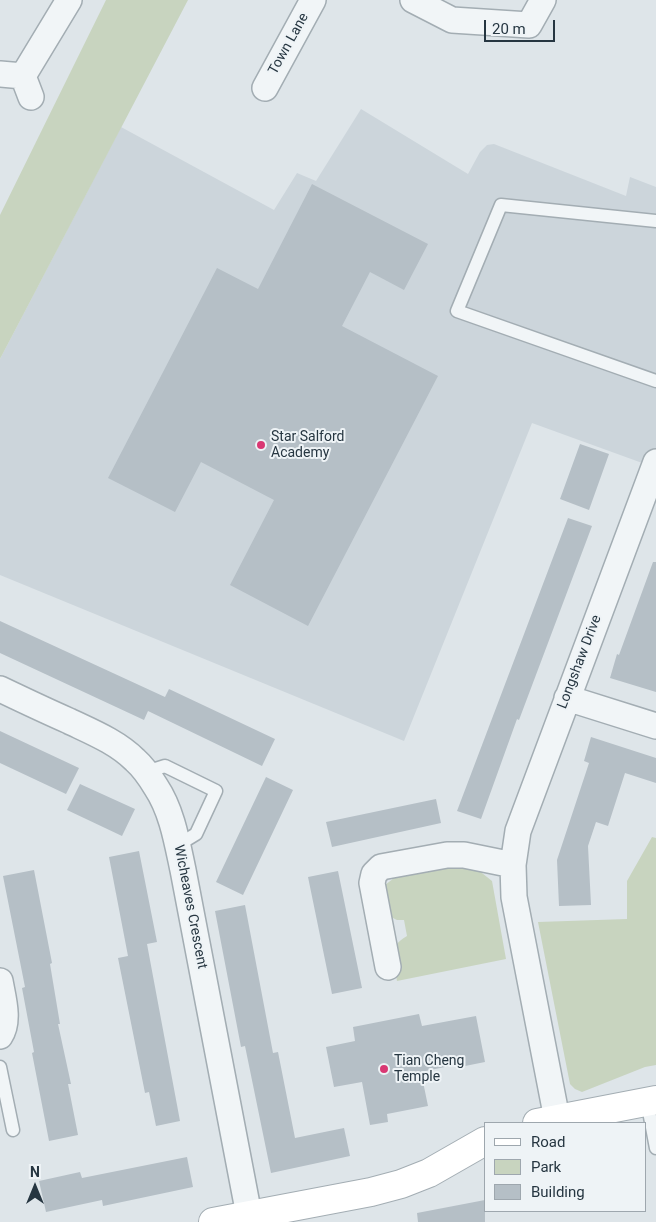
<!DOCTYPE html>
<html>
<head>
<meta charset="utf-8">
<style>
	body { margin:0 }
	#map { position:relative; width:656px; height:1222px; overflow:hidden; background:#dee5e9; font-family:Roboto,sans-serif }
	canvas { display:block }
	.legend { position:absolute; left:484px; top:1122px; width:162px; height:90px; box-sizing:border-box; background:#eef3f6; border:1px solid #9ea7ae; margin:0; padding:6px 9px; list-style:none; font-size:15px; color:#263641 }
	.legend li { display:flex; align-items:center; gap:10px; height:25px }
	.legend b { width:25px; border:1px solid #9ea7ae }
	.north { position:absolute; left:10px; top:1162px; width:50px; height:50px; -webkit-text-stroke:4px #eef3f6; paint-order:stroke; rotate:0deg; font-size:14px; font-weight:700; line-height:20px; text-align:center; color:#263641 }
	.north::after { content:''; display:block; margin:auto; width:18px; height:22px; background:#263641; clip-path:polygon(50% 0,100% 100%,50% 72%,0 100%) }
	.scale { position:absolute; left:484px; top:20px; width:71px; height:22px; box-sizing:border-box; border:2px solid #263641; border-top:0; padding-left:6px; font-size:15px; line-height:18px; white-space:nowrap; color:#263641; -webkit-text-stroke:4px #eef3f6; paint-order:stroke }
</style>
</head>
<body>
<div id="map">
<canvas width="656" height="1222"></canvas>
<ul class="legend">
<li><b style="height:6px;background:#fff"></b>Road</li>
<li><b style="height:14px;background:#c8d4bf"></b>Park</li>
<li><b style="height:14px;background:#b5bfc6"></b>Building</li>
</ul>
<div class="north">N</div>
<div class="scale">20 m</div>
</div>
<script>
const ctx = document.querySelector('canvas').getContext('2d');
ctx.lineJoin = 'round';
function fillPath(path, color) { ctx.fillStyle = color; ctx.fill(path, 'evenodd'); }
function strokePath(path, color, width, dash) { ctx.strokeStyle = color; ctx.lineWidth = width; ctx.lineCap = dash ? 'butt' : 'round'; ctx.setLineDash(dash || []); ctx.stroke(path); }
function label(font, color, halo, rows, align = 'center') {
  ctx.font = font + ' Roboto,sans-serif'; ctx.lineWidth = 4; ctx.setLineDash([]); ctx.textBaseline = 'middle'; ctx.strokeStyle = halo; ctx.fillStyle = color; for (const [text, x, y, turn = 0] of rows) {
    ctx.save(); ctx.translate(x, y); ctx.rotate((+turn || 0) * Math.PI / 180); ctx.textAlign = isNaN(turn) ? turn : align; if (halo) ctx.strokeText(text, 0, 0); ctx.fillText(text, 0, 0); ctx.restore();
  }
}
const built = new Path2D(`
	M 361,109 L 468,174 L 480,152 L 487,145 L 494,144 L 626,196 L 630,177 L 656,187 L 656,468 L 532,423 L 404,741 L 0,575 L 0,359 L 121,127 L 274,210 L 297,173 L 316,181 Z`);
const green = new Path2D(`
	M 106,0 L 188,0 L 0,359 L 0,215 Z
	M 652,837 L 656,838 L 656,1065 L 645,1067 L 582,1092 L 575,1089 L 570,1084 L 538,922 L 627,919 L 627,881 Z
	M 452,864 L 477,869 L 492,881 L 506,959 L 397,981 C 394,959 386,948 407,936 L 404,920 L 397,920 L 391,917 L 385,885 L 398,875 Z`);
const building = new Path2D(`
	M 312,184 L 428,244 L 404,290 L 370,272 L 342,326 L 438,376 L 308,626 L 230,585 L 274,500 L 201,462 L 175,512 L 108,478 L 217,268 L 258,289 Z
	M 580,444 L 609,454 L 589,510 L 560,499 Z
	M 568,518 L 592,526 L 519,720 L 517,719 L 481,819 L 457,811 Z
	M 653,562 L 656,562 L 656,692 L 610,678 L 617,654 L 619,655 Z
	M 0,621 L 165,697 L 169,689 L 275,739 L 262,766 L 148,711 L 144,720 L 0,653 Z
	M 0,731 L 79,768 L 66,794 L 0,763 Z
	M 591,737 L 656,758 L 656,783 L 625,773 L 608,826 L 596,822 L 588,846 L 591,905 L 559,906 L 557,860 L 589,763 L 584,761 Z
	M 266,777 L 293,790 L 243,895 L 216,882 Z
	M 80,784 L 135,809 L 122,836 L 67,810 Z
	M 436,799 L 441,823 L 332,847 L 326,822 Z
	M 139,851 L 157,942 L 147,944 L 180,1121 L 156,1126 L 149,1092 L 145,1093 L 118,958 L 128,956 L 109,857 Z
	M 34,870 L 52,963 L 50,964 L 60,1024 L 58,1024 L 71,1084 L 68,1084 L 78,1135 L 49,1141 L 32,1053 L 34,1052 L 22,988 L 25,987 L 3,876 Z
	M 338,871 L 362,988 L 332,994 L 308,877 Z
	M 245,905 L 273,1053 L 278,1052 L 295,1138 L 344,1128 L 350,1156 L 271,1173 L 245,1046 L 241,1047 L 215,911 Z
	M 419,1014 L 422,1026 L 476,1016 L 485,1062 L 465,1066 L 464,1063 L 421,1072 L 428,1106 L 387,1114 L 388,1122 L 370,1125 L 362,1082 L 334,1087 L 326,1047 L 355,1041 L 353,1027 Z
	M 187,1157 L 193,1187 L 103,1206 L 102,1200 L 46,1212 L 39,1181 L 80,1172 L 82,1178 Z
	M 485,1200 L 485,1222 L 418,1222 L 417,1213 Z`);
const lane = new Path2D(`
	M 656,221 L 501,205 L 457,311 L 656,381
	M 146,772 L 165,766 L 216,791 L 196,834 L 178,845
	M 0,1067 L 13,1130
	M 647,1101 L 656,1148`);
const street = new Path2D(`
	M 413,0 L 452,20 L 529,25 L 543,0
	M 0,74 L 23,76 L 69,0
	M 23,76 L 31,97
	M 265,88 L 313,0
	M 0,689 C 23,700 46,711 69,721 C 92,732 117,742 135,760 C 143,767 150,777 156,787 C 172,811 177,842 183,870 L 249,1215
	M 567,698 L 656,726
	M 388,967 L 372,883 L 374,874 L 381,867 L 447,855 L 464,855 L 513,865
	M 0,981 C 3,998 10,1021 0,1036
	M 557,1119 L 514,897 L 513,865 L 518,831 L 656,462`);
const secondary = new Path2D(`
	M 537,1123 L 656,1100
	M 213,1222 L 371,1192 L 401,1184 L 429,1173 L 485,1141`);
const markers = [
	[261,445,5,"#d93873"],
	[384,1069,5,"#d93873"]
];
const streetNames = [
	["Town Lane",289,44,-61],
	["Longshaw Drive",580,662,-69],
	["Wicheaves Crescent",190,907,79]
];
const poiNames = [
	["Star Salford",271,437],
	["Academy",271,453],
	["Tian Cheng",394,1061],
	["Temple",394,1077]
];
fillPath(built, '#ccd5db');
fillPath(green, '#c8d4bf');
fillPath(building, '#b5bfc6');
strokePath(lane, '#a3adb3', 15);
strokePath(street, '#a3adb3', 28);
strokePath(secondary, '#a3adb3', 30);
strokePath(lane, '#f1f5f7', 12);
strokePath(street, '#f1f5f7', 25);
strokePath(secondary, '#fff', 28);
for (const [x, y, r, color] of markers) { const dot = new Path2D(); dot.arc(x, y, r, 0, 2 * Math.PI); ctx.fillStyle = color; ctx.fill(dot); strokePath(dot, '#eef3f6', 2); }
label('14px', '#263641', '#eef3f6', streetNames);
label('14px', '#263641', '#eef3f6', poiNames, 'left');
</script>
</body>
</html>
